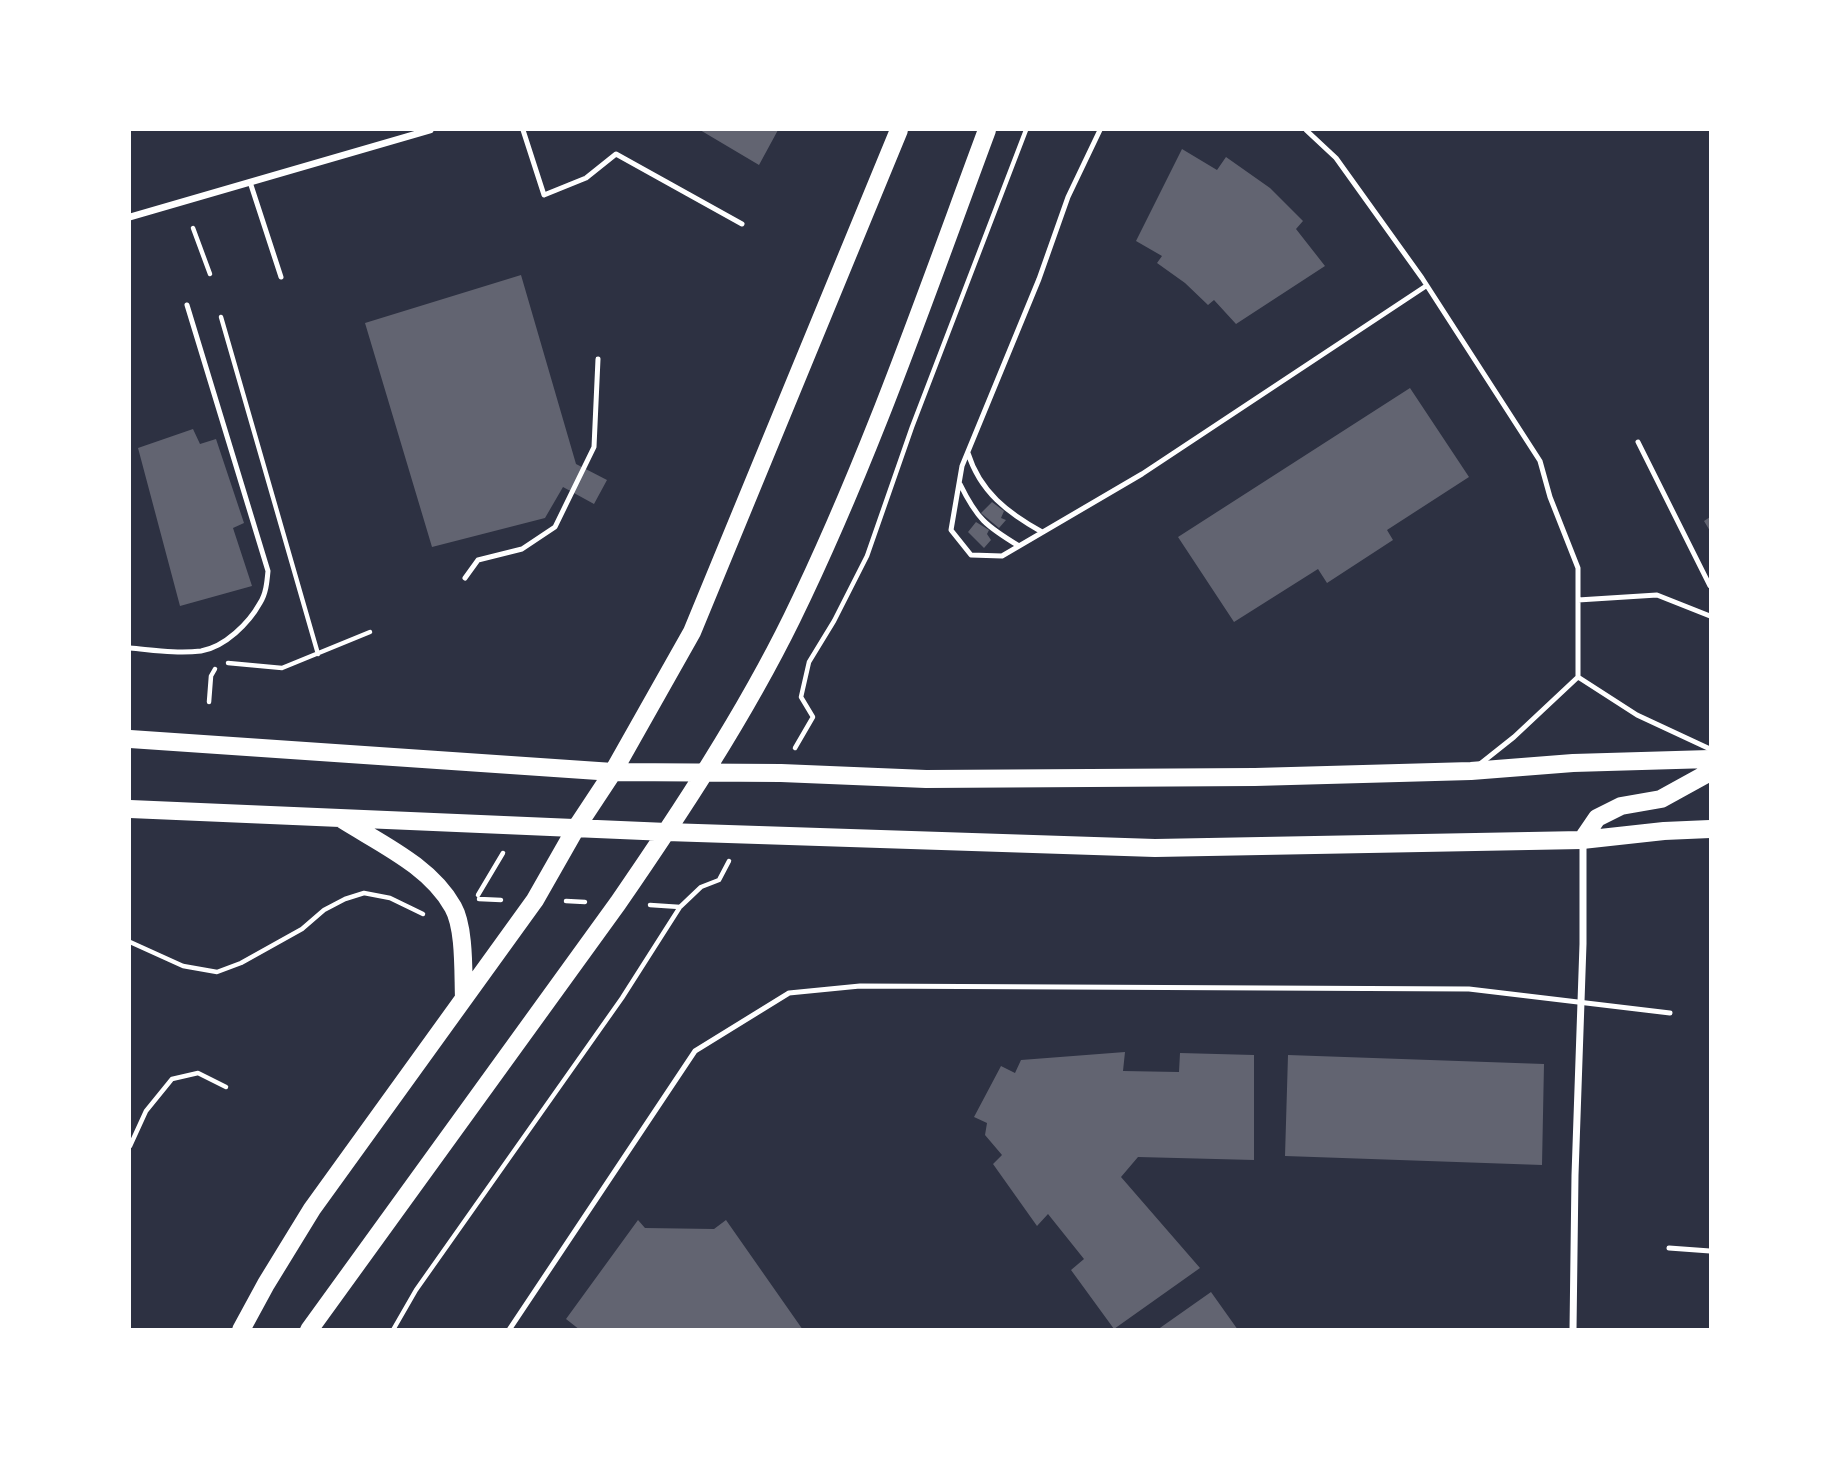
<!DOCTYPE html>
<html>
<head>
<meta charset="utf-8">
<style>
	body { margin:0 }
	#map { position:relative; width:1840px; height:1459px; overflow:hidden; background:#2d3142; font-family:Jost,sans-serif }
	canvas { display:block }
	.frame { position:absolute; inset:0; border:131px solid #fff; pointer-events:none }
</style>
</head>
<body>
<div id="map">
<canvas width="1840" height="1459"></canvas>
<div class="frame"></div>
</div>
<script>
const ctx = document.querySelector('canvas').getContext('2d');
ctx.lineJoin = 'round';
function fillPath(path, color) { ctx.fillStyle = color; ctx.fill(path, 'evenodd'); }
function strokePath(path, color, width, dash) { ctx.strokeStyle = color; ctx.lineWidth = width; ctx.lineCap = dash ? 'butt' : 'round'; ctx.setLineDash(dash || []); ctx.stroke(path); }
const building = new Path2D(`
	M 700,130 L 778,130 L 759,165 Z
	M 1182,149 L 1217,170 L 1226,157 L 1270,188 L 1303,221 L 1296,229 L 1325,266 L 1236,324 L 1214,300 L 1208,305 L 1185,283 L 1157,263 L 1162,256 L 1136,241 Z
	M 521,275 L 576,464 L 607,480 L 594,504 L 563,487 L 545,518 L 432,547 L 365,323 Z
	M 1410,388 L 1469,477 L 1387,530 L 1393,540 L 1327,583 L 1318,569 L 1234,622 L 1178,537 Z
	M 193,429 L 200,444 L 216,439 L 244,523 L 233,528 L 252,586 L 180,606 L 138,448 Z
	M 992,502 L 1004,511 L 1001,518 L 1006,520 L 999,528 L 981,513 Z
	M 1710,517 L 1710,531 L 1704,521 Z
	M 976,522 L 989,530 L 987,534 L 991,540 L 984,548 L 968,532 Z
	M 1125,1052 L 1123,1071 L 1179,1072 L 1180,1053 L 1254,1055 L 1254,1160 L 1138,1157 L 1121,1177 L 1200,1268 L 1114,1329 L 1071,1270 L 1084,1259 L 1048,1214 L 1037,1226 L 993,1164 L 1002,1155 L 985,1135 L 987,1123 L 974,1117 L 1001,1066 L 1015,1073 L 1021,1060 Z
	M 1288,1055 L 1544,1064 L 1542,1165 L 1285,1156 Z
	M 638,1220 L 645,1228 L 714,1229 L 726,1220 L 803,1330 L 580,1330 L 566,1319 Z
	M 1211,1292 L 1238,1330 L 1157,1330 Z`);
const path = new Path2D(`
	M 193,228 L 210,274
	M 221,317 L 318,654
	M 228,663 L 282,668 L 370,632
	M 209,702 L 211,676 L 215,669
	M 795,748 L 813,717 L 801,697 L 809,662 L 834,621 L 867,556 L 912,427 L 1026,130
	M 478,895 L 503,853
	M 479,899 L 501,900
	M 566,901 L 585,902
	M 650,905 L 680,907
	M 130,942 L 183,966 L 217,972 L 241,963 L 302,929 L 324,910 L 345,899 L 364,893 L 390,898 L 423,914
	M 130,1146 L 146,1111 L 172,1079 L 198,1073 L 226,1087
	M 393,1330 L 416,1290 L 622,998 L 680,907 L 701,887 L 719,880 L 729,861`);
const service = new Path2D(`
	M 523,130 L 544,195 L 586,178 L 616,154 L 742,224
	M 1100,130 L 1068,197 L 1039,279 L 962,466 L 951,530 L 971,555 L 1002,556 L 1142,474 L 1426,286
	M 1306,130 L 1336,158 L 1422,278 L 1540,461 L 1550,497 L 1578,568 L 1578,677 L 1514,737 L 1480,764
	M 250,182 L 281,277
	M 1638,442 L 1710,586
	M 968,453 C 980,492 1008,513 1042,532
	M 960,484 C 977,519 986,526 1019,546
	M 465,578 L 478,560 L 522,549 L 555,527 L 594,447 L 598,359
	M 1578,600 L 1657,595 L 1710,616
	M 130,648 C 153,650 177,654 201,651 C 225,647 249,623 260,603 C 266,594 267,582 268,571 L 187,305
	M 1578,677 L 1637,715 L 1710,749
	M 1669,1248 L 1710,1251
	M 509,1330 L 695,1051 L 789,993 L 860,986 L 1469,989 L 1670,1013`);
const minor = new Path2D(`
	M 130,217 L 430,130
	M 1573,1330 L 1575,1175 L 1583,944 L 1583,840`);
const primary = new Path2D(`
	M 130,739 L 613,772 L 781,773 L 926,779 L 1255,777 L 1471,771 L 1573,763 L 1710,759
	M 130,809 L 667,832 L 1155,848 L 1582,840 L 1664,831 L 1710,829
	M 343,820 C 381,844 430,866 453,907 C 465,928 463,973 464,998
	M 1582,840 L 1597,818 L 1621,806 L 1661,799 L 1710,772
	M 241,1330 L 266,1284 L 312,1209 L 535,900 L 576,828 L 613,772 L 692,632 L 899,130
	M 309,1330 L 618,903 C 680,813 744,716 792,618 C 869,460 926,294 987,130`);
fillPath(building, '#626471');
strokePath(path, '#fff', 4.5);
strokePath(service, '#fff', 5);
strokePath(minor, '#fff', 7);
strokePath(primary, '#fff', 18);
</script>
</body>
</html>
